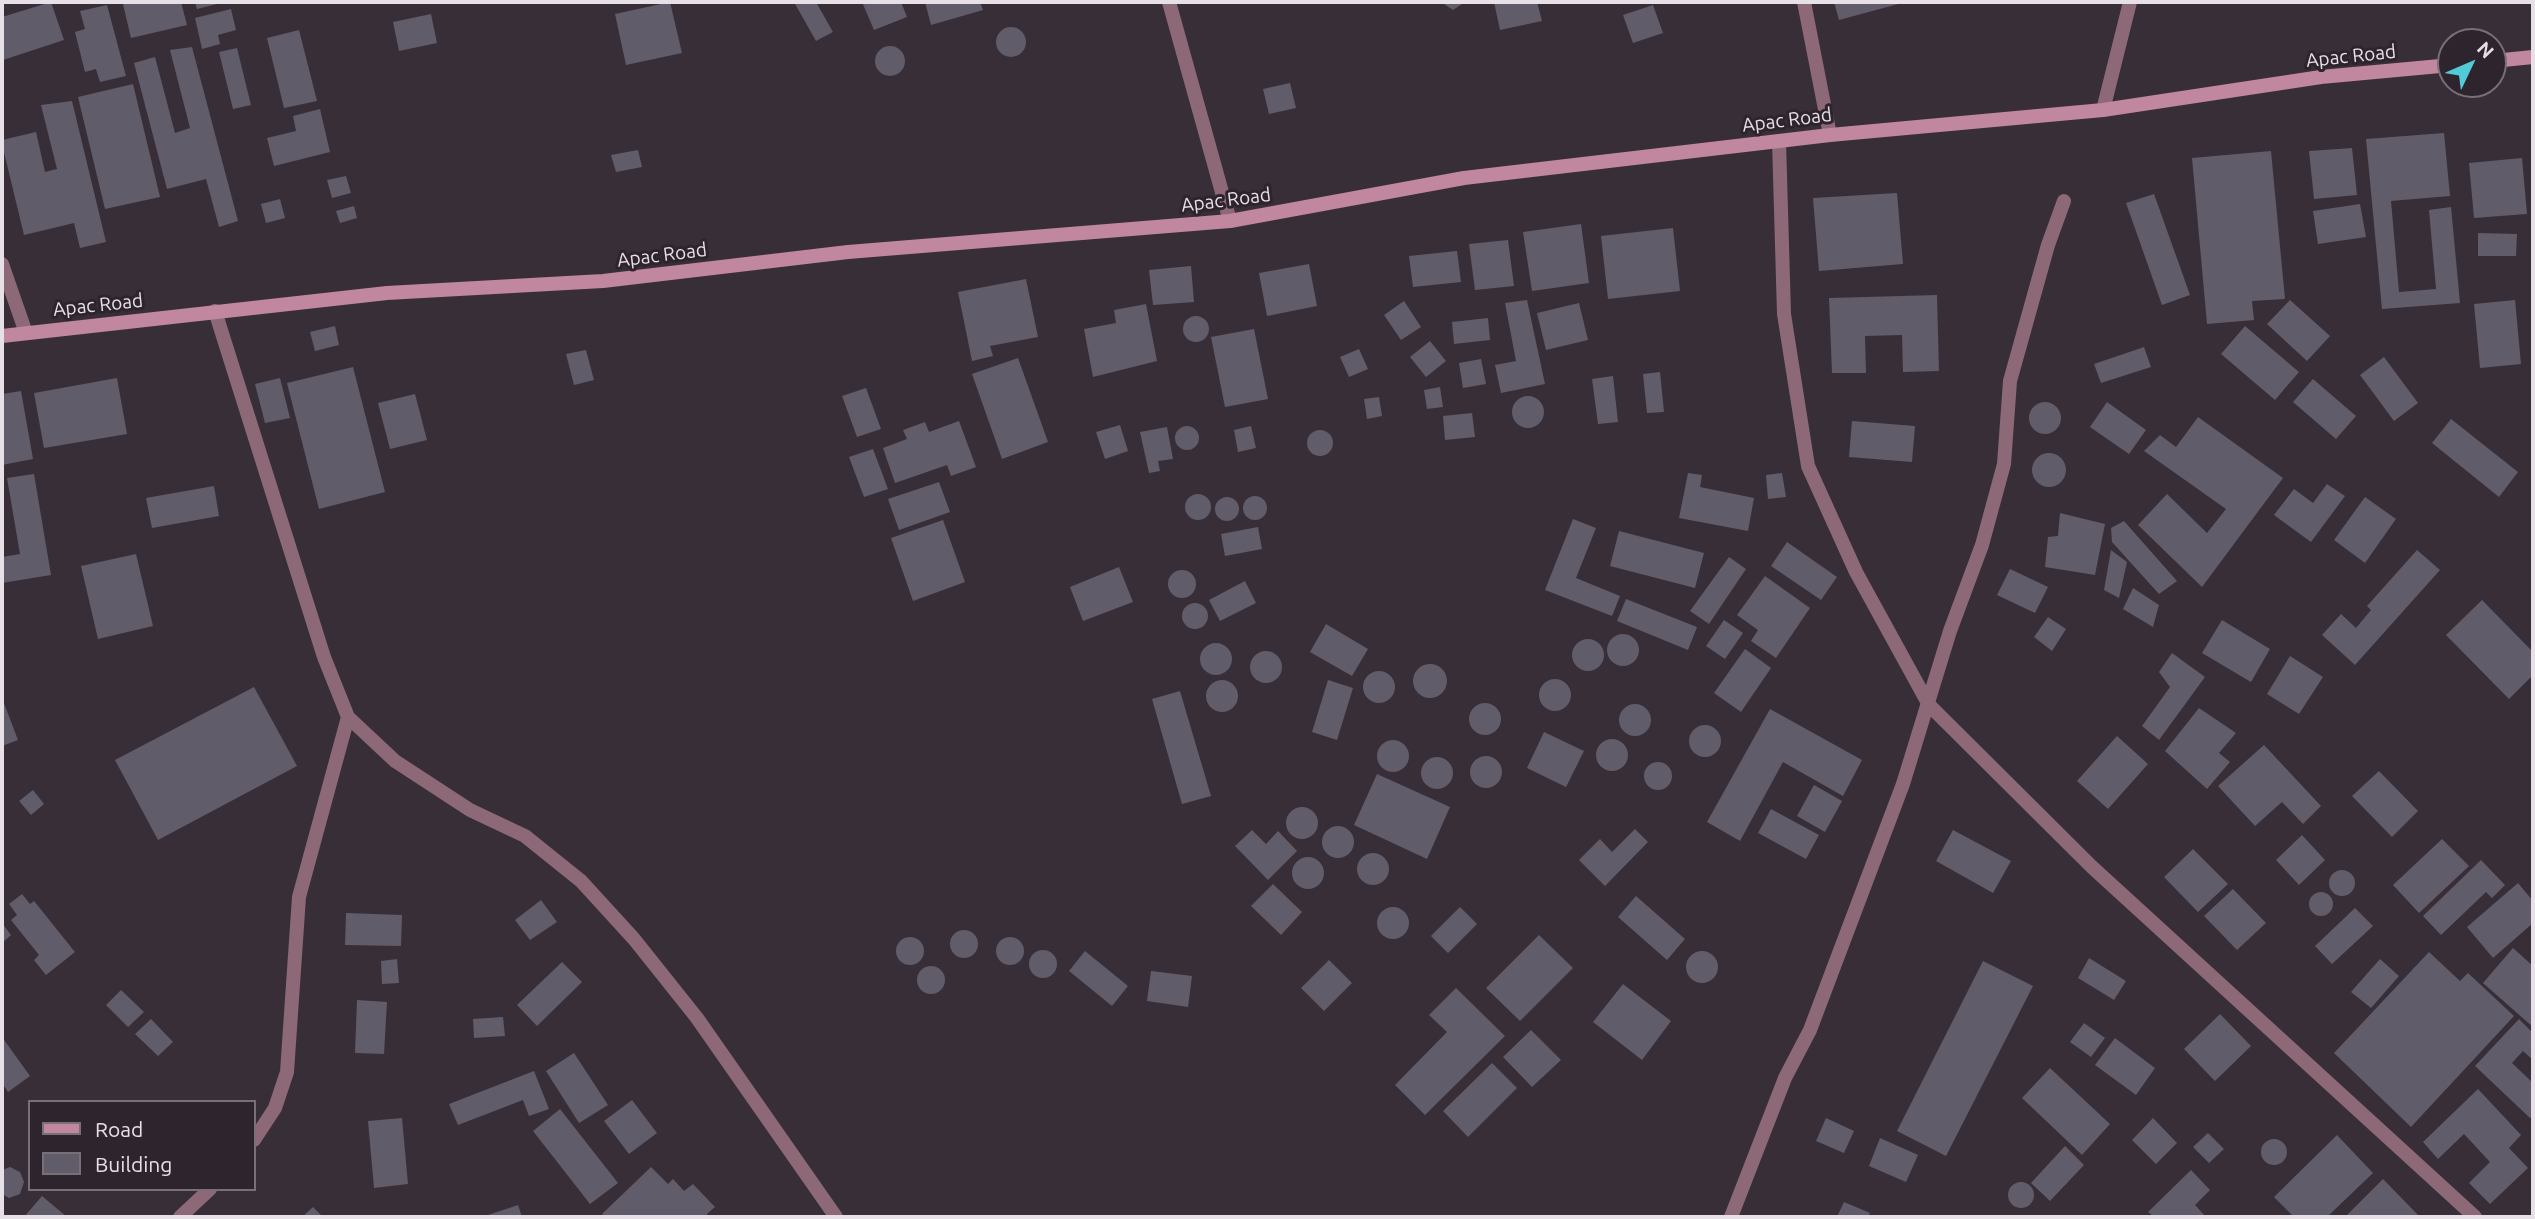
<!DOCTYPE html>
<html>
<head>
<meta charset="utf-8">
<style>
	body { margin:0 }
	#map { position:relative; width:2535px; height:1219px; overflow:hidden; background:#382e38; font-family:Ubuntu,sans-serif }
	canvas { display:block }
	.frame { position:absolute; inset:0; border:4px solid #e7e0e7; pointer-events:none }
	.legend { position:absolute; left:28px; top:1100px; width:228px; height:91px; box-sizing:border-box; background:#2e242d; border:2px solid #786f77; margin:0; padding:9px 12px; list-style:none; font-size:21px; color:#e7e0e7 }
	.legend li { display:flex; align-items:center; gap:14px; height:35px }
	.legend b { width:35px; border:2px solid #786f77 }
	.north { position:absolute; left:2437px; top:28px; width:70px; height:70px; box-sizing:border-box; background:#2e242d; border:2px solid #786f77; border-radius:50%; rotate:46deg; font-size:19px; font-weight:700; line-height:28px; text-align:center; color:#e7e0e7 }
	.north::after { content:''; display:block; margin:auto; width:24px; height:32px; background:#52cbd9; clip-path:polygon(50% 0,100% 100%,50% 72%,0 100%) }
</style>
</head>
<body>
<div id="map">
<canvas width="2535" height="1219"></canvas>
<div class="frame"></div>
<ul class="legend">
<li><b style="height:9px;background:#c0879e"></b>Road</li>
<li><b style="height:19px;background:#615c69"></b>Building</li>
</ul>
<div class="north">N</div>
</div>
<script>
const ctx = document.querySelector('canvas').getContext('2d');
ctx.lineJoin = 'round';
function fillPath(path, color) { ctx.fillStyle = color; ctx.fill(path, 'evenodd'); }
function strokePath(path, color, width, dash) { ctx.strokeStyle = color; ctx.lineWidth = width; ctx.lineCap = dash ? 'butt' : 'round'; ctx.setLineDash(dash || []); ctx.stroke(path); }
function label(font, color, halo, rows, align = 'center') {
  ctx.font = font + ' Ubuntu,sans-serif'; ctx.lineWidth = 6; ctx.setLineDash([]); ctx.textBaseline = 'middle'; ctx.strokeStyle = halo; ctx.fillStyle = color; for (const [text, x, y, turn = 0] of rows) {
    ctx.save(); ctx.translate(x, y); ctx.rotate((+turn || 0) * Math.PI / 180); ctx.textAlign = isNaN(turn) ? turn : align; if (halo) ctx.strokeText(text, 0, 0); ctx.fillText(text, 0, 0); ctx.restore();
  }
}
const building = new Path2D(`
	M 51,2 L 64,40 L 3,60 L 2,17 Z
	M 133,2 L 181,2 L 187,25 L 131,38 L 123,4 Z
	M 195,2 L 221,2 L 221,3 L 197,9 Z
	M 670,2 L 682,53 L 626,65 L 615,14 Z
	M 794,2 L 816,2 L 833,32 L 816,41 Z
	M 862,2 L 901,2 L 907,17 L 874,30 Z
	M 925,2 L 980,2 L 983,10 L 931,25 Z
	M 1441,2 L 1465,2 L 1453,10 Z
	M 1494,2 L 1537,2 L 1542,21 L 1500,30 Z
	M 1834,2 L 1902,2 L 1902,3 L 1839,20 Z
	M 107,5 L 126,76 L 100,82 L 96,69 L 85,72 L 75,32 L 85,29 L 80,11 Z
	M 1653,5 L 1663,33 L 1633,43 L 1623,15 Z
	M 231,9 L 236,30 L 218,35 L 220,44 L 202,49 L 195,18 Z
	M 431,14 L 437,43 L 399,51 L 393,22 Z
	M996 42a15 15 0 1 1 30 0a15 15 0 1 1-30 0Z
	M 299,30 L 317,101 L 284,108 L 267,38 Z
	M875 61a15 15 0 1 1 30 0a15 15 0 1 1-30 0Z
	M 192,47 L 238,221 L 219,227 L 206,179 L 167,189 L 134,63 L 155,57 L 175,133 L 190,128 L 170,50 Z
	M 237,48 L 251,105 L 233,109 L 219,52 Z
	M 1290,83 L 1296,108 L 1269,114 L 1263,89 Z
	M 133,84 L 160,197 L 105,209 L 78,97 Z
	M 72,101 L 106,242 L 80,248 L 74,223 L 24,235 L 2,144 L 2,140 L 36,132 L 45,172 L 57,169 L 41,105 Z
	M 320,109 L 330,152 L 274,166 L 267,138 L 296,131 L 293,116 Z
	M 2444,133 L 2450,196 L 2391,201 L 2399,292 L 2436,289 L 2429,210 L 2451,207 L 2460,303 L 2382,309 L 2366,139 Z
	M 2352,148 L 2357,195 L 2314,199 L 2309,151 Z
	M 638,150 L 642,167 L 616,172 L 611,155 Z
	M 2271,151 L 2285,299 L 2252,301 L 2254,320 L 2207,324 L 2192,158 Z
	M 2522,158 L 2527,214 L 2474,218 L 2469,163 Z
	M 346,176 L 351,193 L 332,198 L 327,180 Z
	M 1897,193 L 1903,264 L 1819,271 L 1813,198 Z
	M 2154,194 L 2190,295 L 2162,305 L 2126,203 Z
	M 280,199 L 285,218 L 266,223 L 261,204 Z
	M 2360,204 L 2366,237 L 2318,244 L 2313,211 Z
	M 354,206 L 357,218 L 340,223 L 336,211 Z
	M 1581,224 L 1589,283 L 1532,291 L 1523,232 Z
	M 1673,228 L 1680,291 L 1608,299 L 1601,236 Z
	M 2478,233 L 2517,234 L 2516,256 L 2478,256 Z
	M 1508,240 L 1514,286 L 1475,290 L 1469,244 Z
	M 1457,251 L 1461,282 L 1413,287 L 1409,256 Z
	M 1309,264 L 1317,306 L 1267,316 L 1259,273 Z
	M 1191,266 L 1194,302 L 1153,305 L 1149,270 Z
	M 1026,279 L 1038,337 L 990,346 L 993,356 L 972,361 L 958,292 Z
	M 1937,295 L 1939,371 L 1903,372 L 1902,335 L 1865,336 L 1866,373 L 1832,373 L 1829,298 Z
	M 1527,300 L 1545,384 L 1501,393 L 1495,365 L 1516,361 L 1505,303 Z
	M 2290,300 L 2330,336 L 2307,361 L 2267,324 Z
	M 2515,300 L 2521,364 L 2480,368 L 2474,304 Z
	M 1404,301 L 1421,327 L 1401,340 L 1384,315 Z
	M 1579,303 L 1588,340 L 1546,350 L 1537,313 Z
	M 1146,304 L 1157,361 L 1093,377 L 1084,329 L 1116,323 L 1114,310 Z
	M1183 329a13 13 0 1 1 26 0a13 13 0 1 1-26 0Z
	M 1488,318 L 1490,340 L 1454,344 L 1452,322 Z
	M 335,326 L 339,345 L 315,351 L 310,332 Z
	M 2245,326 L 2299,372 L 2275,400 L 2221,354 Z
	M 1254,329 L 1268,399 L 1225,407 L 1211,337 Z
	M 1430,341 L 1446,361 L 1426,377 L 1410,357 Z
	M 2144,347 L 2151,367 L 2101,383 L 2094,364 Z
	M 1359,349 L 1368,369 L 1349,377 L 1340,357 Z
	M 586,350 L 594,380 L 574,385 L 566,354 Z
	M 2384,357 L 2418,403 L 2394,421 L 2360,375 Z
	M 1018,358 L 1048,442 L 1002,459 L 972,374 Z
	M 1481,359 L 1486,384 L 1463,388 L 1459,363 Z
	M 353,367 L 385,492 L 319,509 L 287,383 Z
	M 1660,372 L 1664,412 L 1647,413 L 1643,374 Z
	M 1613,376 L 1618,422 L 1598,424 L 1592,379 Z
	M 117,378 L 127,434 L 44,448 L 34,393 Z
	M 280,378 L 290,418 L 265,423 L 255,384 Z
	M 2313,379 L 2356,416 L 2336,439 L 2293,402 Z
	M 1440,387 L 1443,407 L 1427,409 L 1424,390 Z
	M 866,388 L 881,429 L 857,437 L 842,396 Z
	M 21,391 L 33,459 L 2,465 L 2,394 Z
	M 415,394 L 427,440 L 390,449 L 378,403 Z
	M1512 412a16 16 0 1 1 32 0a16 16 0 1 1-32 0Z
	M 1379,397 L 1382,416 L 1367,419 L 1364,399 Z
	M2029 418a16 16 0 1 1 32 0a16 16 0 1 1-32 0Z
	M 2107,402 L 2146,430 L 2129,454 L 2090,427 Z
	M 1472,413 L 1475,437 L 1445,440 L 1443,416 Z
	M 2198,417 L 2283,478 L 2202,587 L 2138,525 L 2167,494 L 2207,533 L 2226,509 L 2144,451 L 2160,435 L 2176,447 Z
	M 2451,419 L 2518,472 L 2499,497 L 2432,443 Z
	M 959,421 L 976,467 L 951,476 L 947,465 L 895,483 L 883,448 L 907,439 L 903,430 L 925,422 L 929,432 Z
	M 1852,421 L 1915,426 L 1912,462 L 1849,457 Z
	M 1120,425 L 1128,451 L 1105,459 L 1096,432 Z
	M1175 438a12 12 0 1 1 24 0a12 12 0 1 1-24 0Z
	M 1251,426 L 1256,448 L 1238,452 L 1234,430 Z
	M 1167,427 L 1173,459 L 1158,461 L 1160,471 L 1149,473 L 1140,432 Z
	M1307 443a13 13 0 1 1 26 0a13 13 0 1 1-26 0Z
	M 873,449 L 888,489 L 864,497 L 849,457 Z
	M2032 470a17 17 0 1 1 34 0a17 17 0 1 1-34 0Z
	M 1688,473 L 1702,475 L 1700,487 L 1754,498 L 1748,531 L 1679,518 Z
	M 1782,473 L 1786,497 L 1768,499 L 1766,475 Z
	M 34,474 L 51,575 L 2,583 L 2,557 L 20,554 L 7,478 Z
	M 939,482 L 950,512 L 899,530 L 888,499 Z
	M 2327,484 L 2345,496 L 2311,542 L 2274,515 L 2294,489 L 2313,503 Z
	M 214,486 L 219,516 L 152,528 L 146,498 Z
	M1185 507a13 13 0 1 1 26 0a13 13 0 1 1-26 0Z
	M1243 508a12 12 0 1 1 24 0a12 12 0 1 1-24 0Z
	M1215 509a12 12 0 1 1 24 0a12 12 0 1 1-24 0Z
	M 2365,497 L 2396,519 L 2365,563 L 2334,540 Z
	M 2060,513 L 2105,524 L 2095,575 L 2045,567 L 2048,537 L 2058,536 Z
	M 1573,519 L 1596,528 L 1576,578 L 1620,596 L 1612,616 L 1545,590 Z
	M 943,520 L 965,582 L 913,601 L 891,538 Z
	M 2124,521 L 2177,581 L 2159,594 L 2112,542 L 2111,528 Z
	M 1258,527 L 1262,549 L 1225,556 L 1221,534 Z
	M 1619,531 L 1704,553 L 1695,588 L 1610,566 Z
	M 1787,542 L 1837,577 L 1821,600 L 1771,566 Z
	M 2111,550 L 2127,562 L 2119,598 L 2104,590 Z
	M 2417,550 L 2440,570 L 2355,665 L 2322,635 L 2341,614 L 2356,628 L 2371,610 L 2367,606 Z
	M 136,554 L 153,626 L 98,639 L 81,566 Z
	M 1729,557 L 1746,569 L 1709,624 L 1690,611 Z
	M 1119,567 L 1133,602 L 1083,621 L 1070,587 Z
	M 2010,569 L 2048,587 L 2035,613 L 1997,595 Z
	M1168 584a14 14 0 1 1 28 0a14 14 0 1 1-28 0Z
	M 1765,576 L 1810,608 L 1776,658 L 1751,641 L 1758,630 L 1737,615 Z
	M 1245,581 L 1256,603 L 1220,621 L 1209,600 Z
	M 2133,588 L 2159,605 L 2153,627 L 2123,609 Z
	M 1626,599 L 1697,627 L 1688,650 L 1617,621 Z
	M 2482,600 L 2533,652 L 2533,675 L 2509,699 L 2446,635 Z
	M1182 616a13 13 0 1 1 26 0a13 13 0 1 1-26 0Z
	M 2048,617 L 2066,629 L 2052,651 L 2034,637 Z
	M 1724,620 L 1743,633 L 1725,659 L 1706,646 Z
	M 2222,620 L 2270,649 L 2251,682 L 2202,653 Z
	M 1326,624 L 1368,649 L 1352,676 L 1310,652 Z
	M1607 650a16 16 0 1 1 32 0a16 16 0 1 1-32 0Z
	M1572 655a16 16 0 1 1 32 0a16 16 0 1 1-32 0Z
	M1200 659a16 16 0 1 1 32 0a16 16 0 1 1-32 0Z
	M 1745,649 L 1771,668 L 1741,712 L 1714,693 Z
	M1250 667a16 16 0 1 1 32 0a16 16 0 1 1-32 0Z
	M 2172,653 L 2205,677 L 2159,740 L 2142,726 L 2170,687 L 2159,672 Z
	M 2290,656 L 2323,677 L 2299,714 L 2267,694 Z
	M1413 681a17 17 0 1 1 34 0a17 17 0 1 1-34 0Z
	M1363 687a16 16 0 1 1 32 0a16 16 0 1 1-32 0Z
	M1539 695a16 16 0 1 1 32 0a16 16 0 1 1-32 0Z
	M1206 696a16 16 0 1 1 32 0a16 16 0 1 1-32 0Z
	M 1328,680 L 1353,688 L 1337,740 L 1312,732 Z
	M 254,687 L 297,766 L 158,840 L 115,760 Z
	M 1180,691 L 1211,796 L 1182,804 L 1152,699 Z
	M 2,698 L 18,740 L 2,746 Z
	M1469 719a16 16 0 1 1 32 0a16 16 0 1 1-32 0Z
	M1619 720a16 16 0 1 1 32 0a16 16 0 1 1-32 0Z
	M 2199,708 L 2236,733 L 2219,753 L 2230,762 L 2207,789 L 2165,751 Z
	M 1770,709 L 1862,760 L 1843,796 L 1783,762 L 1740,841 L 1707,822 Z
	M1689 741a16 16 0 1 1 32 0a16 16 0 1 1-32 0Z
	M 1544,732 L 1584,751 L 1566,787 L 1527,768 Z
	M 2117,736 L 2148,764 L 2108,809 L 2077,781 Z
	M1596 755a16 16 0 1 1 32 0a16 16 0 1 1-32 0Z
	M1377 756a16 16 0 1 1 32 0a16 16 0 1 1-32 0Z
	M 2264,745 L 2321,806 L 2303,824 L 2282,802 L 2255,826 L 2218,786 Z
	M1470 772a16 16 0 1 1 32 0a16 16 0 1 1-32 0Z
	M1421 773a16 16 0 1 1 32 0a16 16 0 1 1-32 0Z
	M1644 776a14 14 0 1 1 28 0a14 14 0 1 1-28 0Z
	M 2379,771 L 2418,811 L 2392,837 L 2352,796 Z
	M 1377,774 L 1450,807 L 1427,859 L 1354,825 Z
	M 1814,785 L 1842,801 L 1825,832 L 1797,816 Z
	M 33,790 L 44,804 L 31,815 L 19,801 Z
	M1286 823a16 16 0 1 1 32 0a16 16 0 1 1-32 0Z
	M 1771,809 L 1819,835 L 1806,859 L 1758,833 Z
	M1322 842a16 16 0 1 1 32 0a16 16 0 1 1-32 0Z
	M 1635,829 L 1648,842 L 1605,886 L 1579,860 L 1600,839 L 1612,852 Z
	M 1252,830 L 1266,844 L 1278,831 L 1297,851 L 1268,880 L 1235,846 Z
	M 1953,830 L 2011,861 L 1993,893 L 1936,861 Z
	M 2302,835 L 2325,860 L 2299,885 L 2276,860 Z
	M 2442,839 L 2469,866 L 2419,913 L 2393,885 Z
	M 2193,849 L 2228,884 L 2198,912 L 2164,877 Z
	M1357 869a16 16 0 1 1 32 0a16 16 0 1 1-32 0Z
	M1292 873a16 16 0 1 1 32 0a16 16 0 1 1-32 0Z
	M 2481,860 L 2505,885 L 2492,898 L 2486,892 L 2441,935 L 2423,916 Z
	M2329 883a13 13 0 1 1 26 0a13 13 0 1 1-26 0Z
	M 2518,883 L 2533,901 L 2533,923 L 2493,958 L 2467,927 Z
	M 1273,884 L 1302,912 L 1281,935 L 1251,906 Z
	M 2233,889 L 2266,923 L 2237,950 L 2204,916 Z
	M2309 904a12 12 0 1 1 24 0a12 12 0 1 1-24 0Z
	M 22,894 L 30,904 L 34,901 L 75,952 L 46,975 L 34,960 L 39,955 L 11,920 L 17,915 L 9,904 Z
	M 1636,896 L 1685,939 L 1667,960 L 1618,917 Z
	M 541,900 L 557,922 L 530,940 L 515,920 Z
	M1377 923a16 16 0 1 1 32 0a16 16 0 1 1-32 0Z
	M 1460,907 L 1477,924 L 1448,953 L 1431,936 Z
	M 2355,908 L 2373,926 L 2332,964 L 2315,946 Z
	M 346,913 L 402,915 L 401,946 L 345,945 Z
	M 2,923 L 11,935 L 2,943 Z
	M950 944a14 14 0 1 1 28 0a14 14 0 1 1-28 0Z
	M 1539,935 L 1573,968 L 1520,1021 L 1486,988 Z
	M996 951a14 14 0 1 1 28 0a14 14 0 1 1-28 0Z
	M896 951a14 14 0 1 1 28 0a14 14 0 1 1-28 0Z
	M 2513,948 L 2533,966 L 2533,1027 L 2483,983 Z
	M1029 964a14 14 0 1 1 28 0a14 14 0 1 1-28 0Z
	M1686 967a16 16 0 1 1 32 0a16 16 0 1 1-32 0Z
	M 1085,951 L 1128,986 L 1112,1006 L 1069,971 Z
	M 2429,952 L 2460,981 L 2468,973 L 2514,1016 L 2411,1127 L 2334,1053 Z
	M 2089,958 L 2126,981 L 2114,1000 L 2078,978 Z
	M 397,959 L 399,983 L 382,984 L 381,961 Z
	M 2380,959 L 2399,976 L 2371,1008 L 2351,992 Z
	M 1329,960 L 1352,983 L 1324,1011 L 1301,988 Z
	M 1983,961 L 2033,986 L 1946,1156 L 1897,1131 Z
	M 562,962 L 582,982 L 537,1026 L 517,1005 Z
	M917 980a14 14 0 1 1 28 0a14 14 0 1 1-28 0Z
	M 1151,971 L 1192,976 L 1188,1007 L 1147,1001 Z
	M 1623,984 L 1671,1021 L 1642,1060 L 1593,1022 Z
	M 1456,988 L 1505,1036 L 1425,1115 L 1395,1085 L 1447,1032 L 1429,1015 Z
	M 121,990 L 144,1012 L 128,1027 L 106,1005 Z
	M 357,1000 L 387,1002 L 384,1054 L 355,1053 Z
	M 2220,1014 L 2251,1046 L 2215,1081 L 2184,1049 Z
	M 503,1017 L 505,1036 L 474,1038 L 473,1019 Z
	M 151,1019 L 173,1042 L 158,1056 L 135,1034 Z
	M 2519,1019 L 2533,1033 L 2533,1060 L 2523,1051 L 2512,1063 L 2533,1083 L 2533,1115 L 2530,1118 L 2475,1066 Z
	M 2084,1023 L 2105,1038 L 2091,1057 L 2070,1042 Z
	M 1531,1030 L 1561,1060 L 1532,1087 L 1503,1057 Z
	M 2,1037 L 30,1076 L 8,1092 L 2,1083 Z
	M 2115,1038 L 2155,1068 L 2136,1095 L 2095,1065 Z
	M 574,1053 L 608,1105 L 579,1123 L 546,1071 Z
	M 1492,1063 L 1517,1088 L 1468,1137 L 1443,1111 Z
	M 2050,1068 L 2110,1124 L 2082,1155 L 2022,1098 Z
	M 534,1071 L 549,1109 L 529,1116 L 523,1100 L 458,1125 L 449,1104 Z
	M 2478,1089 L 2521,1135 L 2509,1148 L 2528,1168 L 2490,1204 L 2469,1183 L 2490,1162 L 2464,1134 L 2438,1159 L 2423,1142 Z
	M 632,1100 L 657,1133 L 629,1154 L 604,1121 Z
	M 560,1109 L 618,1183 L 590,1204 L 533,1131 Z
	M 402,1118 L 408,1184 L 374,1188 L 368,1121 Z
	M 1826,1118 L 1854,1131 L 1844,1153 L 1816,1141 Z
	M 2153,1118 L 2177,1143 L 2156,1164 L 2132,1140 Z
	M 2208,1133 L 2224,1149 L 2209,1163 L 2193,1147 Z
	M 2337,1135 L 2373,1173 L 2327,1217 L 2294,1217 L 2274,1197 Z
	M 1880,1138 L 1918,1155 L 1906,1182 L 1869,1166 Z
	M2261 1152a13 13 0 1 1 26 0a13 13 0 1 1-26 0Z
	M 2065,1146 L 2084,1165 L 2050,1201 L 2031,1183 Z
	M 10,1167 L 20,1172 L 24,1182 L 20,1194 L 9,1198 L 2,1194 L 2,1170 Z
	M 651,1167 L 668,1184 L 673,1179 L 684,1191 L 693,1184 L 715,1207 L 707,1214 L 709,1217 L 605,1217 L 602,1214 Z
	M 2191,1170 L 2210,1190 L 2195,1205 L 2206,1217 L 2154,1217 L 2148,1212 Z
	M 2383,1179 L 2420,1217 L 2345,1217 Z
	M2008 1195a13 13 0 1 1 26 0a13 13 0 1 1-26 0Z
	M 42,1196 L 67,1217 L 24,1217 Z
	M 1844,1202 L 1870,1213 L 1868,1217 L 1837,1217 Z
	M 518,1205 L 522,1217 L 482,1217 Z
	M 313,1207 L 323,1217 L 302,1217 Z`);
const minor = new Path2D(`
	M 1169,2 L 1230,221
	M 1804,2 L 1830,135
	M 2103,110 L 2130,2
	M 1779,141 L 1784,314 L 1808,466 L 1856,572 L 1929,705 L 2092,867 L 2475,1217
	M 2,264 L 26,333
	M 215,311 L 324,657 L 348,717 L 395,761 L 470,810 L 525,836 L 581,881 L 634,939 L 697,1018 L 836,1217
	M 254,1140 L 275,1108 L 287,1072 L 299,897 L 348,717
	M 180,1217 L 210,1189
	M 1731,1217 L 1785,1078 L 1810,1030 L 1903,784 L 1950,631 L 1982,545 L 2004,464 L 2010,381 L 2048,245 L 2064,201`);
const secondary = new Path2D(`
	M 2493,61 L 2533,57
	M 2,336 L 387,293 L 603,281 L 848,252 L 1230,221 L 1464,178 L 1830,135 L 2103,110 L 2321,77 L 2451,65`);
const streetNames = [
	["Apac Road",2351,56,-6],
	["Apac Road",1787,120,-7],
	["Apac Road",1226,200,-7],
	["Apac Road",662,255,-7],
	["Apac Road",98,305,-6]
];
fillPath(building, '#615c69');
strokePath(minor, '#8d6977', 14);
strokePath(secondary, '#c0879e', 14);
label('19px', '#e7e0e7', '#2e242d', streetNames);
</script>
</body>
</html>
